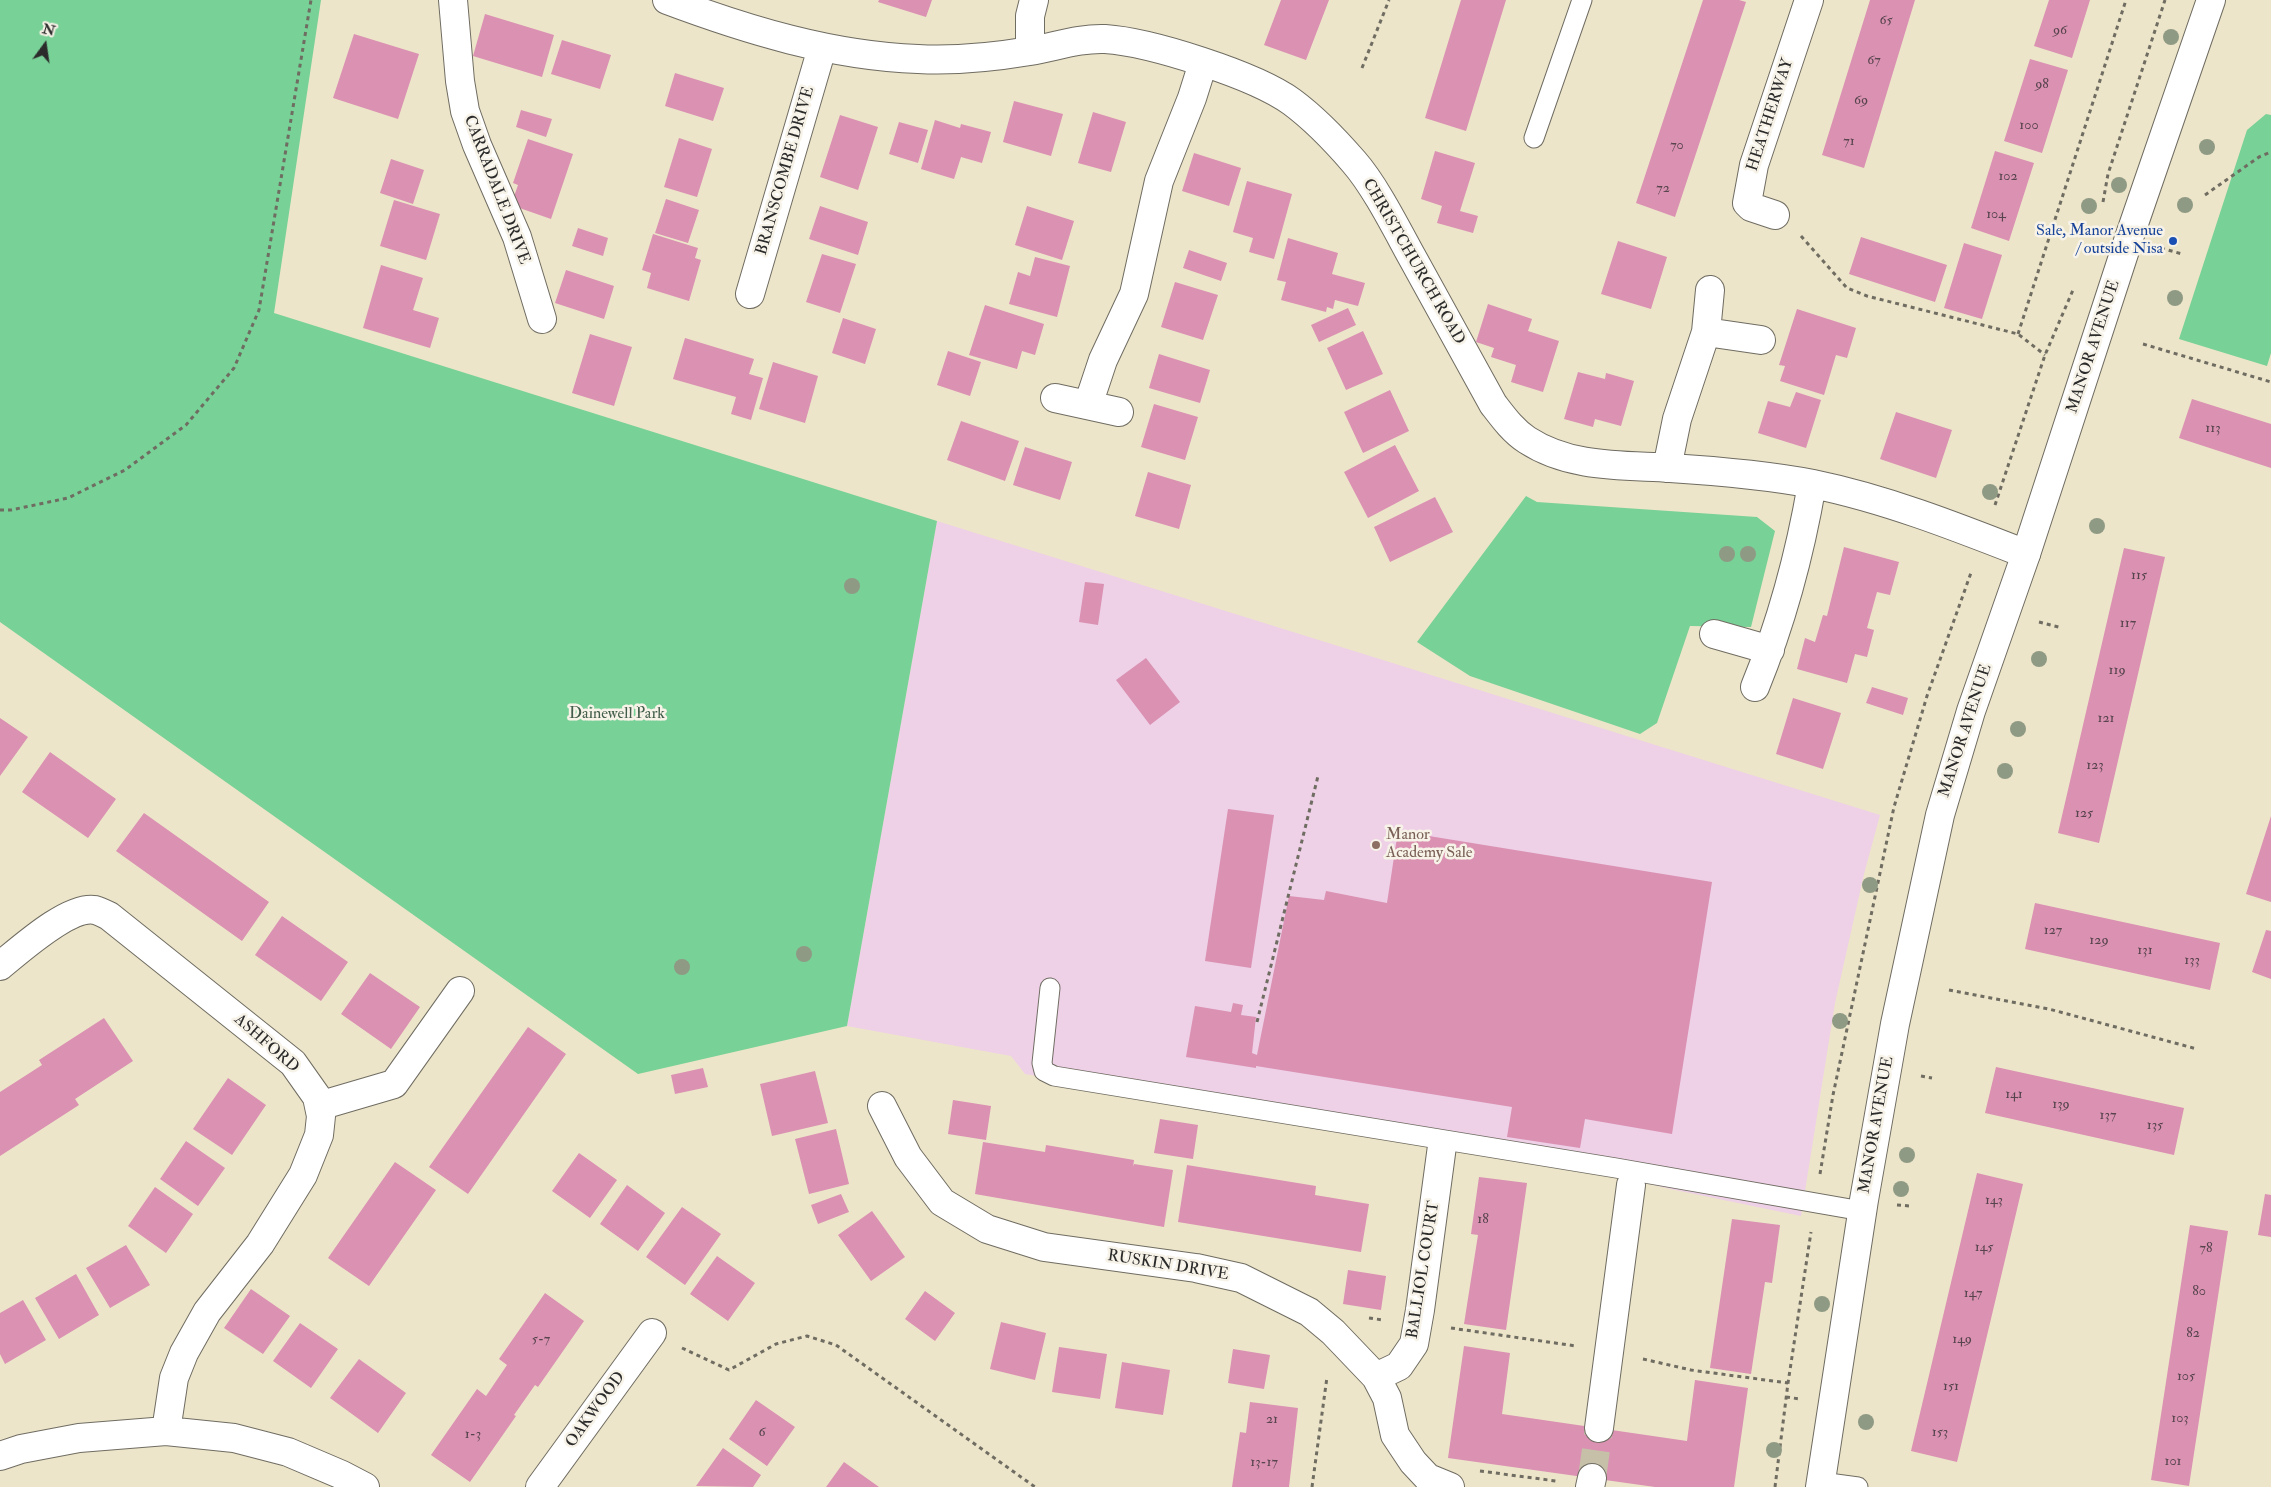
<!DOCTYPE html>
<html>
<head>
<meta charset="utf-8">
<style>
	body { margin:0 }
	#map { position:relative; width:2271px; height:1487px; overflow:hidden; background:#ede5c9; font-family:"IM FELL Double Pica",serif }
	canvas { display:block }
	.north { position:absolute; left:20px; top:20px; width:50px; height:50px; -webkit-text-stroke:4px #f7f3e8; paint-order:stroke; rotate:14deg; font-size:14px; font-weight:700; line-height:20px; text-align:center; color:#2b2b2b }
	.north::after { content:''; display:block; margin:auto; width:18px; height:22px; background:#2b2b2b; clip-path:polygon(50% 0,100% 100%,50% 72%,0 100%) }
</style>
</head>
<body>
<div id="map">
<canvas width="2271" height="1487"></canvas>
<div class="north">N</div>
</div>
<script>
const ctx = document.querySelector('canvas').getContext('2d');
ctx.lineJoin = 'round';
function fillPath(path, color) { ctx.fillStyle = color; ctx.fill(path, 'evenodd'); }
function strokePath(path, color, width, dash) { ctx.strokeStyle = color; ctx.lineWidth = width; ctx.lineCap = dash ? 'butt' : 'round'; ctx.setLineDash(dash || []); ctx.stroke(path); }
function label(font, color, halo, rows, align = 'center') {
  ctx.font = font + ' "IM FELL Double Pica",serif'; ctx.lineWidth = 5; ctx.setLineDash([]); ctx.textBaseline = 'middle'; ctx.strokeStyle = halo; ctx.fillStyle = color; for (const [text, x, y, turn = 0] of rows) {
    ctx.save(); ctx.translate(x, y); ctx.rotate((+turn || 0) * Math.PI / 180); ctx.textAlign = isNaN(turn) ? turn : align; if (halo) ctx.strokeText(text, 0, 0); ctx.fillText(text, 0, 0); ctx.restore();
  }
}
const built = new Path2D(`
	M 937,521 L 1880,815 L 1864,874 L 1835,1003 L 1801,1216 L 1675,1190 L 1583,1169 L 1025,1074 L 1011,1056 L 847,1026 Z`);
const green = new Path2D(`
	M 0,0 L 321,0 L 274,313 L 937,521 L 847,1026 L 638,1074 L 0,622 Z
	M 2266,114 L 2271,115 L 2271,353 L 2267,366 L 2179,339 L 2247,130 Z
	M 1526,496 L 1537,502 L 1757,517 L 1775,531 L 1751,627 L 1690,626 L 1657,723 L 1640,734 L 1470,676 L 1417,642 Z`);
const building = new Path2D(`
	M 879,0 L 932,0 L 926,17 L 878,2 Z
	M 1281,0 L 1329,0 L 1306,60 L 1264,45 Z
	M 1461,0 L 1506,0 L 1466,131 L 1425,118 Z
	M 1703,0 L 1739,0 L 1746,2 L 1675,217 L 1636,203 Z
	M 1870,0 L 1915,0 L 1864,168 L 1822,155 Z
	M 2049,0 L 2090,0 L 2072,58 L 2034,46 Z
	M 485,14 L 554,35 L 542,77 L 473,56 Z
	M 354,34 L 419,54 L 398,119 L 333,98 Z
	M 562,40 L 611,55 L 600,89 L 551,74 Z
	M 2030,59 L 2068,70 L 2042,153 L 2004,141 Z
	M 675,73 L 724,88 L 713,121 L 665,106 Z
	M 1014,101 L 1063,114 L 1051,156 L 1003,142 Z
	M 521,110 L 552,119 L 546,137 L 516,127 Z
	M 1093,112 L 1126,122 L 1111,172 L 1078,163 Z
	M 840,115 L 878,127 L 858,190 L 820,177 Z
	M 935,120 L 960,128 L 961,124 L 991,132 L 982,163 L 961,157 L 954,179 L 921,169 Z
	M 899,122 L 928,130 L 918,163 L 889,154 Z
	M 679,138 L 712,149 L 697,197 L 664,187 Z
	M 528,139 L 573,154 L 551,219 L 511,205 L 518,185 L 513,183 Z
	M 1435,151 L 1475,163 L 1460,211 L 1478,216 L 1473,233 L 1437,223 L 1442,206 L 1421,199 Z
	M 1995,151 L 2034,163 L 2009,241 L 1971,228 Z
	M 1194,153 L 1241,168 L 1229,206 L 1182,191 Z
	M 391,159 L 424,170 L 413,204 L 380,193 Z
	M 1247,181 L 1292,194 L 1274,259 L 1249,252 L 1253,238 L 1233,232 Z
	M 666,199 L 699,210 L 688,243 L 655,233 Z
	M 394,200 L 440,214 L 426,260 L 380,246 Z
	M 820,206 L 868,222 L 858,255 L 809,239 Z
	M 1027,206 L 1074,221 L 1062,260 L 1015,245 Z
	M 578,228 L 608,238 L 603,256 L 572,246 Z
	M 653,234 L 698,248 L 695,258 L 701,260 L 689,301 L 647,288 L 651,273 L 642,270 Z
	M 1861,237 L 1947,265 L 1935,302 L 1849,274 Z
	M 1288,238 L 1338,253 L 1332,274 L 1365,283 L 1358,306 L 1335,300 L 1333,309 L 1327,307 L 1326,312 L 1281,300 L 1286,282 L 1277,280 Z
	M 1618,241 L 1667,257 L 1651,309 L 1601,294 Z
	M 1964,243 L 2002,255 L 1982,319 L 1944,308 Z
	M 1189,250 L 1227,263 L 1221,281 L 1183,268 Z
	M 822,254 L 856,264 L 840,313 L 806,302 Z
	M 1035,257 L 1070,266 L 1057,317 L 1009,304 L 1018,272 L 1030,276 Z
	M 381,265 L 423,278 L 413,310 L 439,318 L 430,348 L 363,328 Z
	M 566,270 L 614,286 L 604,319 L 555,303 Z
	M 1175,282 L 1218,295 L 1203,340 L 1161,327 Z
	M 1488,304 L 1532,319 L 1528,331 L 1559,341 L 1543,392 L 1511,382 L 1516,365 L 1491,357 L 1494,348 L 1476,342 Z
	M 985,305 L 1044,324 L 1035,355 L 1022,351 L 1017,369 L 969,355 Z
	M 1348,308 L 1356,325 L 1319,342 L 1311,325 Z
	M 1797,309 L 1856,328 L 1847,358 L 1836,355 L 1824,395 L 1780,381 L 1785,366 L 1779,365 Z
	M 843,318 L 876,329 L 865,364 L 832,353 Z
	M 1363,331 L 1383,374 L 1346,390 L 1327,348 Z
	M 590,334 L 632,347 L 614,406 L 572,393 Z
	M 685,338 L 754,359 L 749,374 L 763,378 L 751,420 L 731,414 L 736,397 L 673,379 Z
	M 948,351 L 981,362 L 970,396 L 937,385 Z
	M 1159,354 L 1210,370 L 1200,403 L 1149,388 Z
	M 773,362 L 818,376 L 805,423 L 759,409 Z
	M 1578,372 L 1605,379 L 1606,373 L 1634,381 L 1621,426 L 1595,419 L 1593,427 L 1564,419 Z
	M 1390,390 L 1409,431 L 1363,453 L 1344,412 Z
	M 1796,392 L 1821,400 L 1806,448 L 1758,433 L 1768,401 L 1790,407 Z
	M 2192,399 L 2271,424 L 2271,468 L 2179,438 Z
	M 1154,404 L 1198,417 L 1185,460 L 1141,447 Z
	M 1896,412 L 1952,430 L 1936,478 L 1880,459 Z
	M 961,421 L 1019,441 L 1005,481 L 947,460 Z
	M 1395,445 L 1419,491 L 1368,518 L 1344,472 Z
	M 1025,447 L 1072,462 L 1060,500 L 1013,485 Z
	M 1148,472 L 1191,485 L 1179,529 L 1135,516 Z
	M 1435,497 L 1453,532 L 1390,562 L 1374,527 Z
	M 1844,547 L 1899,562 L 1890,595 L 1877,592 L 1867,628 L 1874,630 L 1867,657 L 1855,654 L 1847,683 L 1797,669 L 1805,638 L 1815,642 L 1823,615 L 1827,616 Z
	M 2124,548 L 2165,557 L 2099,843 L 2058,833 Z
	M 1085,582 L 1104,584 L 1098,625 L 1079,622 Z
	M 1146,658 L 1180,702 L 1150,725 L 1116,680 Z
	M 1872,687 L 1908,698 L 1903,715 L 1866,703 Z
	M 1793,698 L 1841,713 L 1823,769 L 1776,754 Z
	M 0,718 L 28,737 L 0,776 Z
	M 50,752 L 116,799 L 88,838 L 22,792 Z
	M 1228,809 L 1274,815 L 1251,968 L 1205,961 Z
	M 144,813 L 269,902 L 242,941 L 116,851 Z
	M 2271,816 L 2271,902 L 2246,894 Z
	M 1398,831 L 1712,882 L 1672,1134 L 1585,1119 L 1580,1148 L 1507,1137 L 1512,1107 L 1256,1066 L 1256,1068 L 1186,1057 L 1195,1006 L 1231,1012 L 1233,1003 L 1243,1005 L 1241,1015 L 1256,1017 L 1252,1053 L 1257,1055 L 1289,896 L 1324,900 L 1326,891 L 1387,903 Z
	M 2035,903 L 2220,943 L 2210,990 L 2025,949 Z
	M 282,916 L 348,962 L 321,1001 L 255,955 Z
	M 2266,930 L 2271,931 L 2271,979 L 2252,972 Z
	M 370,973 L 420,1007 L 391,1049 L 341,1014 Z
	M 104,1018 L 133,1061 L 75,1099 L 79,1105 L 0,1156 L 0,1092 L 42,1065 L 39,1060 Z
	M 528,1027 L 566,1054 L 468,1194 L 429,1167 Z
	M 1996,1067 L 2184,1108 L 2174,1155 L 1985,1113 Z
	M 703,1068 L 708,1087 L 675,1094 L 671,1075 Z
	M 815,1071 L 828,1123 L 772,1136 L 760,1084 Z
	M 228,1078 L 266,1105 L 232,1155 L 193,1129 Z
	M 953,1100 L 991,1106 L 986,1140 L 948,1134 Z
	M 1160,1119 L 1198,1125 L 1193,1159 L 1154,1153 Z
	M 836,1129 L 849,1184 L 809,1194 L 795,1139 Z
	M 186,1141 L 225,1168 L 198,1206 L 160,1179 Z
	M 983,1142 L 1045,1152 L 1046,1145 L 1134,1160 L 1133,1167 L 1134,1164 L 1173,1170 L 1164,1227 L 975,1194 Z
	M 579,1153 L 617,1180 L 590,1218 L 552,1191 Z
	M 395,1162 L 436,1190 L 369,1286 L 328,1258 Z
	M 1187,1165 L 1316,1186 L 1315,1195 L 1369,1204 L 1361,1252 L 1178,1222 Z
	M 1977,1173 L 2023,1184 L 1957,1462 L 1911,1451 Z
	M 1479,1177 L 1527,1183 L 1506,1330 L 1464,1324 L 1478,1235 L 1471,1234 Z
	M 627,1185 L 665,1213 L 638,1251 L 600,1224 Z
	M 155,1187 L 193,1214 L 166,1253 L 128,1226 Z
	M 841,1194 L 849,1212 L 818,1224 L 811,1205 Z
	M 2265,1194 L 2271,1195 L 2271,1237 L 2258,1235 Z
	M 682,1207 L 721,1234 L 685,1285 L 646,1257 Z
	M 872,1211 L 905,1257 L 871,1281 L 838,1235 Z
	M 1732,1219 L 1780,1225 L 1772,1283 L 1765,1282 L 1751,1374 L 1710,1368 Z
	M 2190,1225 L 2228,1231 L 2189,1486 L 2151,1480 Z
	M 126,1245 L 150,1285 L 110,1308 L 86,1268 Z
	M 717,1256 L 755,1283 L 728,1321 L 690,1294 Z
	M 1348,1270 L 1386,1276 L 1381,1310 L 1343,1304 Z
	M 76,1274 L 99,1315 L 59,1339 L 35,1298 Z
	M 251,1289 L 290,1316 L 263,1354 L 224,1328 Z
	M 925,1291 L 955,1313 L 935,1341 L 905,1319 Z
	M 545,1293 L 584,1321 L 538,1387 L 535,1385 L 514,1415 L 516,1416 L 470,1482 L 431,1455 L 477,1389 L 486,1396 L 507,1365 L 499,1359 Z
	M 23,1300 L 46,1340 L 5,1364 L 0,1354 L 0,1313 Z
	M 1001,1322 L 1046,1333 L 1035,1380 L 990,1369 Z
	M 300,1323 L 338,1349 L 311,1388 L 273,1361 Z
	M 1464,1346 L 1510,1353 L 1502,1414 L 1687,1441 L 1695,1380 L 1748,1388 L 1734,1487 L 1655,1487 L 1448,1458 Z
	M 1059,1347 L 1107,1354 L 1100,1399 L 1052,1392 Z
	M 1233,1349 L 1270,1355 L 1264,1389 L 1228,1383 Z
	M 359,1359 L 406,1393 L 378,1433 L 330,1398 Z
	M 1122,1362 L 1170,1370 L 1163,1415 L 1115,1408 Z
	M 756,1400 L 795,1427 L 767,1466 L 729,1439 Z
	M 1250,1402 L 1298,1408 L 1289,1487 L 1232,1487 L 1240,1432 L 1246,1433 Z
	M 723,1448 L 761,1475 L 753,1487 L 696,1486 Z
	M 844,1462 L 879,1487 L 826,1487 Z`);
const minorTunnel = new Path2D(`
	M 1592,1478 L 1599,1428`);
const path = new Path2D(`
	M 1362,68 L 1389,0
	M 2205,195 L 2259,157 L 2271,152
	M 2103,202 L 2108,174 L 2165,0
	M 1801,236 L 1847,288 L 1867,296 L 2018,334 L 2045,355
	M 2161,248 L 2182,254
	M 2018,334 L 2126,0
	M 2143,344 L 2271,382
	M 1995,505 L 2045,355 L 2073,290
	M 0,510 L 11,510 L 68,498 L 125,470 L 186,425 L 234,368 L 259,310 L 311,0
	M 2039,622 L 2062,628
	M 1949,990 L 2049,1009 L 2197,1049
	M 1257,1022 L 1318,776
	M 1921,1076 L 1932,1078
	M 1820,1174 L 1833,1095 L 1894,807 L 1927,696 L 1972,570
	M 1897,1205 L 1910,1206
	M 1369,1318 L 1383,1320
	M 1451,1328 L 1576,1346
	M 682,1348 L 729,1370 L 776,1344 L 807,1336 L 836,1345 L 1035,1487
	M 1643,1359 L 1691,1370 L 1788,1383
	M 1786,1397 L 1800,1399
	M 1480,1471 L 1556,1481
	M 1312,1487 L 1327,1377
	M 1775,1487 L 1788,1383 L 1811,1232`);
const service = new Path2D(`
	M 1534,138 L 1582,0
	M 1050,988 L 1042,1063 L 1044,1071 L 1054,1076 L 1616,1168 L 1862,1211
	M 1821,1482 L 1858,1487`);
const minor = new Path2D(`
	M 453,0 L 460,81 L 465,111 L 477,145 L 517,237 L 542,319
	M 667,0 C 747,30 832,56 918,59 C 955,61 994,57 1030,51 C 1055,47 1079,38 1105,39 C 1150,42 1255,75 1292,102 C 1315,119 1335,140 1354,162 C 1375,186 1396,228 1412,257 C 1439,306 1466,355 1493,404 C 1503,417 1513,431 1527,440 C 1570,468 1621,465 1670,468 C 1718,471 1766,475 1813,484 C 1886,499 1957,527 2026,554
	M 1030,51 L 1030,16 L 1034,0
	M 1775,215 L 1751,207 L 1747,203 L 1754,165 L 1809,0
	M 750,294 L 822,48
	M 1706,332 L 1761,340
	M 1055,398 L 1119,412
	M 1088,405 L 1103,360 L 1134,294 L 1159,181 L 1192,98 L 1203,63
	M 1667,468 L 1677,419 L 1706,332 L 1710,290
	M 1714,634 L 1770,650
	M 1755,687 C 1782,621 1800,554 1812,484
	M 0,966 C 20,950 69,905 95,910 C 99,911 105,914 109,916 L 293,1063 L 317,1097 L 321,1116 L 319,1135 L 303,1175 L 260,1244 L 207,1312 L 184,1353 L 174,1378 L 166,1431
	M 319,1106 L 394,1084 L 460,991
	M 882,1106 L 908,1157 L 942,1202 L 987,1229 L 1044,1247 L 1196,1268 L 1241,1278 L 1309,1312 L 1333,1332 L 1376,1377 L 1387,1398 L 1395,1435 L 1413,1462 L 1428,1478 L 1450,1487
	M 1376,1377 L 1399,1366 L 1414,1344 L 1420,1310 L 1442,1146
	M 1599,1428 L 1631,1185
	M 0,1456 L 21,1449 L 79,1438 L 166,1431 L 234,1438 L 288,1452 L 342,1475 L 365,1487
	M 540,1487 L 652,1333
	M 1590,1487 L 1592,1478`);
const tertiary = new Path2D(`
	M 1820,1487 L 1864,1200 L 1895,1024 L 1940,815 L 1971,711 L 2026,554 L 2129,238 L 2211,0`);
const trees = [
	[2171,37],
	[2207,147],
	[2119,185],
	[2185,205],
	[2089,206],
	[2175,298],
	[1990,492],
	[2097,526],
	[1727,554],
	[1748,554],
	[852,586],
	[2039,659],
	[2018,729],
	[2005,771],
	[1870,885],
	[804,954],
	[682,967],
	[1840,1021],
	[1907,1155],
	[1901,1189],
	[1822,1304],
	[1866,1422],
	[1774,1450]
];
const markers = [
	[2173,241,5,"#1a4fb4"],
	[1376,845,5,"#8d6e63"]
];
const numberNames = [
	["65",1886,21],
	["96",2060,31],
	["67",1874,61],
	["98",2042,85],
	["69",1861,101],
	["100",2029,126],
	["71",1849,142],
	["70",1677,146],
	["102",2008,177],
	["72",1663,189],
	["104",1996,215],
	["113",2213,429],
	["115",2139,576],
	["117",2128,624],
	["119",2117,671],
	["121",2106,719],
	["123",2095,766],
	["125",2084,814],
	["127",2053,931],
	["129",2099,941],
	["131",2145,951],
	["133",2192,961],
	["141",2014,1095],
	["139",2061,1105],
	["137",2108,1116],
	["135",2155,1126],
	["143",1994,1201],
	["18",1483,1220],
	["145",1984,1248],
	["78",2206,1249],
	["80",2199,1292],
	["147",1973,1294],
	["82",2193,1334],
	["5-7",541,1340],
	["149",1962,1340],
	["105",2186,1377],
	["151",1951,1387],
	["103",2180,1419],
	["21",1272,1420],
	["6",762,1433],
	["153",1940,1433],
	["1-3",473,1435],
	["101",2173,1462],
	["13-17",1264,1463]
];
const streetNames = [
	["HEATHERWAY",1771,115,-72],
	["BRANSCOMBE DRIVE",786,171,-74],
	["CARRADALE DRIVE",496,190,69],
	["CHRISTCHURCH ROAD",1413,262,60],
	["MANOR AVENUE",2094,347,-72],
	["MANOR AVENUE",1966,731,-72],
	["ASHFORD",266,1044,41],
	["MANOR AVENUE",1877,1125,-80],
	["RUSKIN DRIVE",1168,1266,9],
	["BALLIOL COURT",1424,1270,-81],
	["OAKWOOD",596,1410,-54]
];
const transitNames = [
	["Sale, Manor Avenue",2163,232],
	["/ outside Nisa",2163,250]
];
const parkNames = [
	["Dainewell Park",617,715]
];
const educationNames = [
	["Manor",1386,836],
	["Academy Sale",1386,854]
];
fillPath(built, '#eed0e7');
fillPath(green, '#78d197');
fillPath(building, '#da91b2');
strokePath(minorTunnel, '#c6c0a9', 28, [28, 14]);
strokePath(service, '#6f6c62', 21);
strokePath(minor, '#6f6c62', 30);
strokePath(tertiary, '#6f6c62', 30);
strokePath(path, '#6f6c62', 3, [4, 4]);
strokePath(service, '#fff', 19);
strokePath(minor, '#fff', 28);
strokePath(tertiary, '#fff', 28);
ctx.fillStyle = '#8f9a84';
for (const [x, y] of trees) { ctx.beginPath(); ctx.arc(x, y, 8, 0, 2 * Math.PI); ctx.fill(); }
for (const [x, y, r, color] of markers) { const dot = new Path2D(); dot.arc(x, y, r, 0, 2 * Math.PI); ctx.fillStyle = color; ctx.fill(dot); strokePath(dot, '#f7f3e8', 2); }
label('14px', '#57444d', null, numberNames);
label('16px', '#2b2b2b', '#f7f3e8', streetNames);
label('16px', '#164399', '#f7f3e8', transitNames, 'right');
label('16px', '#425d4b', '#f7f3e8', parkNames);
label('16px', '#785e54', '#f7f3e8', educationNames, 'left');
</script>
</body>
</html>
